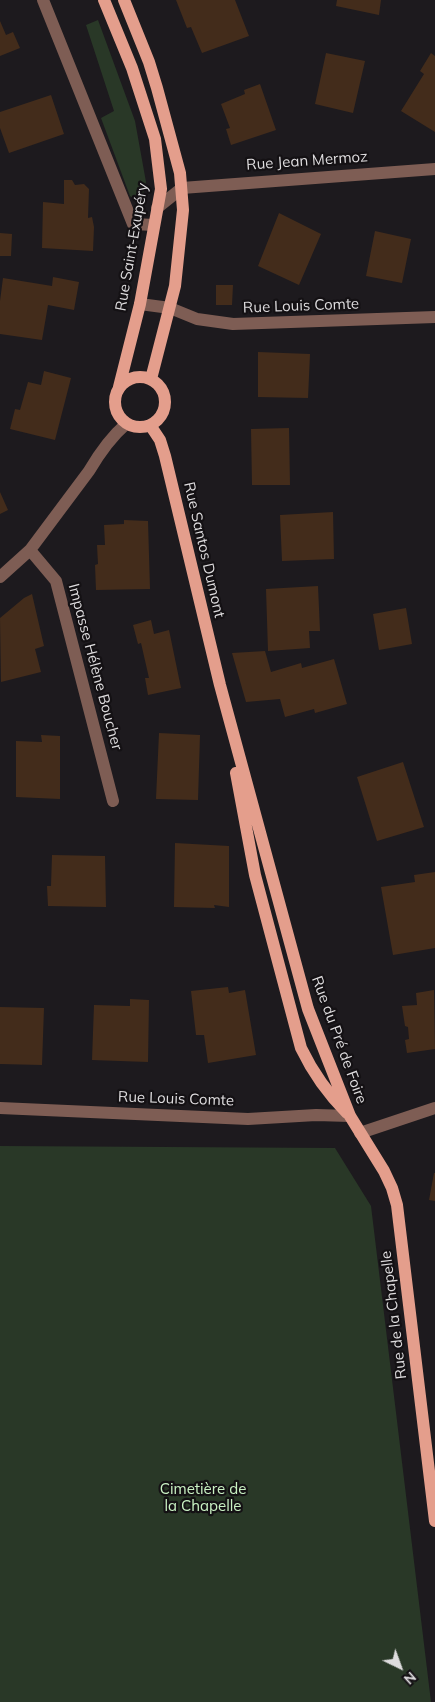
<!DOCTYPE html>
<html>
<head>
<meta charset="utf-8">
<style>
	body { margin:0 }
	#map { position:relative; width:435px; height:1702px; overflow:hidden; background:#1d1a1e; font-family:Mulish,sans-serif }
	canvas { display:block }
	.north { position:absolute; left:375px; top:1642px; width:50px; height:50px; -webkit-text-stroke:4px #141114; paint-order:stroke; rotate:138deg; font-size:14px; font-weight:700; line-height:20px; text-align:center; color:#dedcde }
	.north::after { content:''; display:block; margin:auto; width:18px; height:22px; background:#dedcde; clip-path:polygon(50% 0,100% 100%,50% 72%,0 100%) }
</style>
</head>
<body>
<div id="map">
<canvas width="435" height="1702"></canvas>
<div class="north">N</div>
</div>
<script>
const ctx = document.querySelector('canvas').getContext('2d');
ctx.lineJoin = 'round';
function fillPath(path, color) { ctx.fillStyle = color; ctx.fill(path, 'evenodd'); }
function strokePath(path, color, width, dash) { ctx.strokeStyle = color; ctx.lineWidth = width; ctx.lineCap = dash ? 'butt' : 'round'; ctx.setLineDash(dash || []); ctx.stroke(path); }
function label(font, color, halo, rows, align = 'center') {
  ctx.font = font + ' Mulish,sans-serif'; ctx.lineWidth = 4.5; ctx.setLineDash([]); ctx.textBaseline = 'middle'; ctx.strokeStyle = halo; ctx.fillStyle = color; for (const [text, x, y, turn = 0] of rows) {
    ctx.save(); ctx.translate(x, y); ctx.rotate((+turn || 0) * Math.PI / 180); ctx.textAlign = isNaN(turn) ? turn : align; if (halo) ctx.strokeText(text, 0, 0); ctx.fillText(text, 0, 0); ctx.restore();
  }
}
const green = new Path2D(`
	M 98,20 L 135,121 L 146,182 L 143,196 L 136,200 L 130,196 L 101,118 L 114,111 L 86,25 Z
	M 0,1146 L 335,1148 L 371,1206 L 431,1702 L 0,1702 Z`);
const building = new Path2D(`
	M 176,0 L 235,0 L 249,36 L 202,53 L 191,27 L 187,28 Z
	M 337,0 L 381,0 L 379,15 L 336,6 Z
	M 0,21 L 6,35 L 13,32 L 20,48 L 0,56 Z
	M 326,53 L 365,61 L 353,113 L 315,104 Z
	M 431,53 L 435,56 L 435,132 L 401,111 L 424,74 L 420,71 Z
	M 260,84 L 276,130 L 231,145 L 226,129 L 230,128 L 221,104 L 245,94 L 244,90 Z
	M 51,95 L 64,134 L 9,153 L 0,128 L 0,112 Z
	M 64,180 L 72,180 L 75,185 L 84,184 L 89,189 L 88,218 L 92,217 L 94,227 L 93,251 L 42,248 L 43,202 L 64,204 Z
	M 279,213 L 321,234 L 299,285 L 258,266 Z
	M 375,231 L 411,239 L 402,283 L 366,276 Z
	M 0,233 L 12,234 L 11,256 L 0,256 Z
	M 53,277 L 79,282 L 74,310 L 48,305 L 42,340 L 0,334 L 0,301 L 3,278 L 52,286 Z
	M 216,285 L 233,285 L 232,305 L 216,305 Z
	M 258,352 L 310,354 L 308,398 L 258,397 Z
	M 44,371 L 71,378 L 55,440 L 10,429 L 15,409 L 20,410 L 28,382 L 41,385 Z
	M 289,428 L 290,485 L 252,485 L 251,429 Z
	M 0,492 L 8,510 L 0,514 Z
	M 333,512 L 334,559 L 282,561 L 280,515 Z
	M 124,520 L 148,521 L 150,589 L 96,590 L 95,565 L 98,564 L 97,545 L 105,545 L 104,525 L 124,524 Z
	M 318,586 L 320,631 L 309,631 L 310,648 L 268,651 L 266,589 Z
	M 32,594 L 44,646 L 35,649 L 41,672 L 1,682 L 0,618 L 24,598 Z
	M 406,608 L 412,644 L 379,650 L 373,614 Z
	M 151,620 L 154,634 L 169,630 L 181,688 L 148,695 L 145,678 L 149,678 L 141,643 L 138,644 L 133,625 Z
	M 265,651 L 271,672 L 301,663 L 302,668 L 334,659 L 347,704 L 315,713 L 314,709 L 285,717 L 280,699 L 246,702 L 232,653 Z
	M 159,733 L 200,735 L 198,800 L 156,799 Z
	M 41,735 L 60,736 L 60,799 L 16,797 L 16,741 L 42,742 Z
	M 403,762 L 424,827 L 377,841 L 357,777 Z
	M 175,843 L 229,846 L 229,907 L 214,905 L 215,908 L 174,907 Z
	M 52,855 L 105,856 L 106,907 L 48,906 L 47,886 L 51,886 Z
	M 435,872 L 435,948 L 393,955 L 381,887 L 415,882 L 414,875 Z
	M 228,987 L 229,993 L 245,990 L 256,1055 L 208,1063 L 204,1035 L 196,1035 L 191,991 Z
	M 434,990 L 435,1049 L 407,1053 L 405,1040 L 409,1039 L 408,1027 L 405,1026 L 402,1006 L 417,1005 L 416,993 Z
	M 130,999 L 149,1000 L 148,1062 L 92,1060 L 94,1005 L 130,1006 Z
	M 0,1007 L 44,1008 L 42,1065 L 0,1064 Z
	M 434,1173 L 435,1173 L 435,1201 L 429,1200 Z`);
const minor = new Path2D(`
	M 43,0 L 133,224 L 154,225
	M 157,208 L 182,188 L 435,169
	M 140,304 L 170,308 L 197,319 L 233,324 L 435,317
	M 30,550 L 56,581 L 113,801
	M 0,577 L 30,550 L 89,471 C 99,454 111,437 126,424
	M 0,1108 L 248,1119 L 316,1115 L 350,1116
	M 360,1133 L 435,1108`);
const major = new Path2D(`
	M 104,0 L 132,68 L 155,139 L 161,189 L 140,304 L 119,387
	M 124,0 L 149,62 L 157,88 L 180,173 L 183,210 L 175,286 L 151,379
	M115 402a25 25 0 1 1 50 0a25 25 0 1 1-50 0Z
	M 150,425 L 160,440 L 165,456 L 220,685 L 308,1009 L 350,1116 L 384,1171 L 392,1188 L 397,1205 L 435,1521
	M 236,773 L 255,875 L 301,1048 C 313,1073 327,1093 347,1113`);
const streetNames = [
	["Rue Jean Mermoz",307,161,-4],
	["Rue Saint-Exupéry",132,247,-80],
	["Rue Louis Comte",301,306,-2],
	["Rue Santos Dumont",204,550,77],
	["Impasse Hélène Boucher",95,667,75],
	["Rue du Pré de Foire",339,1040,70],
	["Rue Louis Comte",176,1099,2],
	["Rue de la Chapelle",394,1315,-97]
];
const parkNames = [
	["Cimetière de",203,1489],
	["la Chapelle",203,1506]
];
fillPath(green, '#293827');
fillPath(building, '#432c1b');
strokePath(minor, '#7e5d54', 12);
strokePath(major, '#e49e8c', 12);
label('15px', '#dedcde', '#141114', streetNames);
label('15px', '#c9f1c3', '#141114', parkNames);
</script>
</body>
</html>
